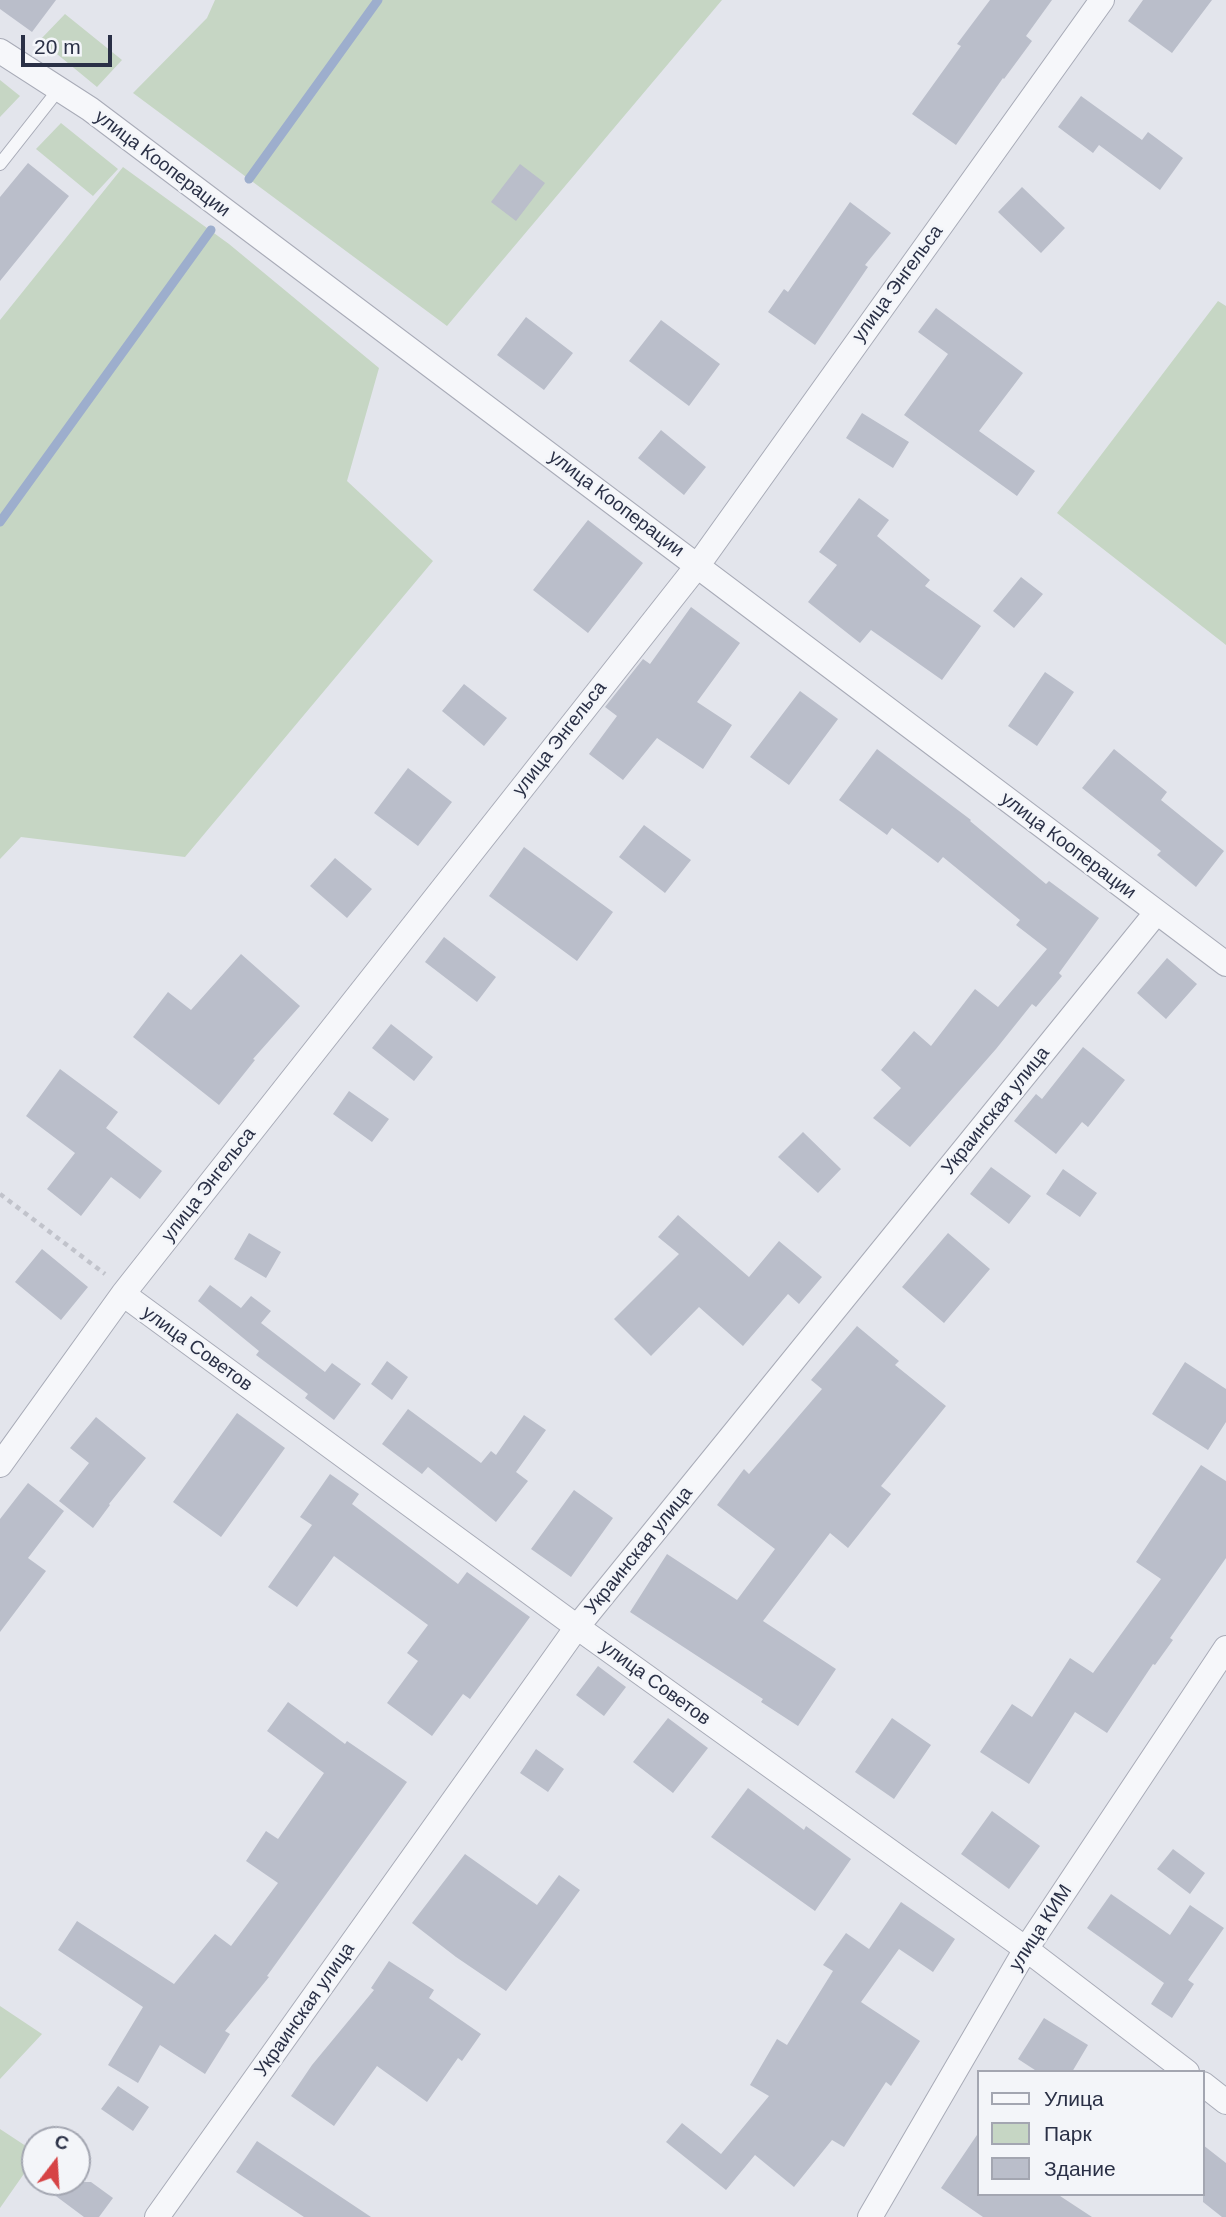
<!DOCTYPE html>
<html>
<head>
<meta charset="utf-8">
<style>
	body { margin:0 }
	#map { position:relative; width:1226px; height:2217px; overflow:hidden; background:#e3e5ec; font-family:Arial,sans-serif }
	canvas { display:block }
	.legend { position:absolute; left:977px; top:2070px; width:228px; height:126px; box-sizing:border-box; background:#f3f5f9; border:2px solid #a3a6b1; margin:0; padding:9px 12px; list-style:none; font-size:21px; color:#2a3046 }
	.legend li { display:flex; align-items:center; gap:14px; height:35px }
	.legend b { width:35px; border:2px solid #a3a6b1 }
	.north { position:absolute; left:21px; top:2126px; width:70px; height:70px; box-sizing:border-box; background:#f3f5f9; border:2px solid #a3a6b1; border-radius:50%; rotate:17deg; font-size:19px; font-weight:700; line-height:28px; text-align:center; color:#2a3046 }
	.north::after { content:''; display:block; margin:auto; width:24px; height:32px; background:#d64345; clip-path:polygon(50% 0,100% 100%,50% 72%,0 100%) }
	.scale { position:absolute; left:21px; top:35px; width:91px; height:32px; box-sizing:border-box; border:4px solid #2a3046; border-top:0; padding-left:9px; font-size:21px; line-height:24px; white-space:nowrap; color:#2a3046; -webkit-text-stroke:5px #f3f5f9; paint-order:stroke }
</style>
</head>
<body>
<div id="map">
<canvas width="1226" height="2217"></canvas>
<ul class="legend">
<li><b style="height:9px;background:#f6f7fa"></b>Улица</li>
<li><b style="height:19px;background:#c6d6c4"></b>Парк</li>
<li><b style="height:19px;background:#babeca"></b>Здание</li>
</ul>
<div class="north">С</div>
<div class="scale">20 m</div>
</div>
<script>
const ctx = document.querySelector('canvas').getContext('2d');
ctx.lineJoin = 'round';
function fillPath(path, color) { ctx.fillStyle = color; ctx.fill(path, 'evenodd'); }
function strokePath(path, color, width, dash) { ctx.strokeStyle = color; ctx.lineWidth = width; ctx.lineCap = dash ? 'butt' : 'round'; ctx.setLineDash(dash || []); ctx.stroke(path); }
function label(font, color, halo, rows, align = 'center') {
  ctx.font = font + ' Arial,sans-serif'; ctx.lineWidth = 5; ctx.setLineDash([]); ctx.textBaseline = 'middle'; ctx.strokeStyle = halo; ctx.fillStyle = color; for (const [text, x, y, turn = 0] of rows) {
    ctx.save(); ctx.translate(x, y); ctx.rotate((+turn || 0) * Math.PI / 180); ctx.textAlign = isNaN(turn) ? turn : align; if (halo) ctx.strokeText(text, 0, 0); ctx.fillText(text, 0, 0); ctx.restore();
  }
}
const green = new Path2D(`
	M 215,0 L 722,0 L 447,326 L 133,93 L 207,18 Z
	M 65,14 L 122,60 L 97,87 L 40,40 Z
	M 0,80 L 20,96 L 0,117 Z
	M 61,123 L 118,169 L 93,196 L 36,149 Z
	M 123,167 L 229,244 L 379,368 L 347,481 L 433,561 L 185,857 L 21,837 L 0,859 L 0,320 Z
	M 1218,301 L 1226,306 L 1226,645 L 1057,513 Z
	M 0,2006 L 42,2034 L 0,2079 Z
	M 0,2129 L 35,2152 L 35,2158 L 0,2208 Z`);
const stream = new Path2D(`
	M 249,179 L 378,0
	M 0,522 L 211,230`);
const building = new Path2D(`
	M 0,0 L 56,0 L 32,32 L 0,9 Z
	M 990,0 L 1052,0 L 1026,36 L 1032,41 L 1004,79 L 1003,78 L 956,145 L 912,114 L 961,46 L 957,44 Z
	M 1143,0 L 1212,0 L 1172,53 L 1128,21 Z
	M 1081,96 L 1142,140 L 1148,132 L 1183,158 L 1160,190 L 1099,145 L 1093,153 L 1058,127 Z
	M 28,163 L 69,196 L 0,281 L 0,197 Z
	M 520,164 L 545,183 L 516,221 L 491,202 Z
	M 1022,187 L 1065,228 L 1041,253 L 998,212 Z
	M 850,202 L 891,233 L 865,265 L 868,267 L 815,345 L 768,312 L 784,289 L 788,292 Z
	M 936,308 L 1023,373 L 979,431 L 1035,471 L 1017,496 L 904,415 L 948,354 L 918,332 Z
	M 526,317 L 573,353 L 544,390 L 497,355 Z
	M 661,320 L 720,364 L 689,406 L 629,361 Z
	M 862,413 L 909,442 L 893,468 L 846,438 Z
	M 661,430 L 706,467 L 684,495 L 638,458 Z
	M 859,498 L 889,520 L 877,536 L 930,580 L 925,586 L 981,626 L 942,680 L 871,630 L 860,643 L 808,602 L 837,565 L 819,552 Z
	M 588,520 L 643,563 L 588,633 L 533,590 Z
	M 1021,577 L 1043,594 L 1014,628 L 993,611 Z
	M 691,607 L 740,643 L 697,702 L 732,725 L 703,769 L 657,738 L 623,780 L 589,754 L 617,716 L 605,707 L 643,659 L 650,664 Z
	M 1045,672 L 1074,692 L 1037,746 L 1008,726 Z
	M 464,684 L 507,718 L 484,746 L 442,711 Z
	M 800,691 L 838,719 L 789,785 L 750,757 Z
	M 877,749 L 971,820 L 970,821 L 1046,884 L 1049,881 L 1099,918 L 1059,973 L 1062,976 L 1036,1007 L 1032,1004 L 996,1049 L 910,1147 L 873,1118 L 901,1088 L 881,1070 L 914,1031 L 931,1046 L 975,989 L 998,1007 L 1047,949 L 1016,925 L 1020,920 L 943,857 L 938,863 L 892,828 L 887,835 L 839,800 Z
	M 1114,749 L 1167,792 L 1161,800 L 1224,851 L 1196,887 L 1157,855 L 1161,851 L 1082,788 Z
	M 408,768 L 452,802 L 418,846 L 374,813 Z
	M 644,825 L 691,860 L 665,893 L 619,857 Z
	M 524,847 L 613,912 L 577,961 L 489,896 Z
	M 335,858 L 372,889 L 347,918 L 310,886 Z
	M 444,937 L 496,977 L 477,1002 L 425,962 Z
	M 241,954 L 300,1006 L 253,1059 L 255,1060 L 219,1105 L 133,1037 L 168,992 L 191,1010 Z
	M 1167,958 L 1197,984 L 1166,1019 L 1137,993 Z
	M 391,1024 L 433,1057 L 414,1081 L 372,1048 Z
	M 1083,1047 L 1125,1080 L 1088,1127 L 1082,1122 L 1056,1154 L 1014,1121 L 1036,1094 L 1042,1099 Z
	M 60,1069 L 118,1112 L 106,1128 L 162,1171 L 140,1199 L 111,1177 L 81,1216 L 47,1189 L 75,1153 L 26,1116 Z
	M 349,1091 L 389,1119 L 372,1142 L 333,1114 Z
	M 803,1132 L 841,1169 L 818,1193 L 778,1157 Z
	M 991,1167 L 1031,1196 L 1009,1224 L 970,1194 Z
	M 1063,1169 L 1097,1193 L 1080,1217 L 1046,1194 Z
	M 678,1215 L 749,1277 L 779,1241 L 822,1277 L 799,1304 L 788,1294 L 743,1346 L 699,1307 L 651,1356 L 614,1319 L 679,1254 L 658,1237 Z
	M 249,1233 L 281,1252 L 266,1278 L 234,1259 Z
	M 948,1233 L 990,1269 L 944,1323 L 902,1287 Z
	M 42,1249 L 88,1287 L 61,1320 L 15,1282 Z
	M 210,1285 L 241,1308 L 251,1296 L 271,1311 L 261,1323 L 325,1372 L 332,1363 L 361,1384 L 334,1420 L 305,1398 L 308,1394 L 256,1355 L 259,1351 L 198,1301 Z
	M 857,1326 L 899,1361 L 895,1365 L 946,1406 L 881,1486 L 891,1494 L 848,1548 L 830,1533 L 763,1621 L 836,1669 L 798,1726 L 761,1702 L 763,1699 L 630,1612 L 667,1554 L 737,1600 L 775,1549 L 717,1505 L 744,1469 L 749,1474 L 822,1389 L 811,1380 Z
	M 387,1361 L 408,1377 L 392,1400 L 371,1384 Z
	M 1185,1362 L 1226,1389 L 1226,1422 L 1208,1450 L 1152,1414 Z
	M 408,1409 L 481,1463 L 491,1451 L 496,1455 L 524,1415 L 546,1430 L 516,1472 L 528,1481 L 496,1522 L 428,1467 L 422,1474 L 382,1444 Z
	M 237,1413 L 285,1448 L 221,1537 L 173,1502 Z
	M 96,1417 L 146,1458 L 109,1504 L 110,1505 L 93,1528 L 59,1501 L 89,1463 L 70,1448 Z
	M 1201,1465 L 1226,1481 L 1226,1558 L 1170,1638 L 1173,1640 L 1155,1665 L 1153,1664 L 1107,1733 L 1075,1712 L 1029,1784 L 980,1752 L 1012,1704 L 1032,1717 L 1070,1658 L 1093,1673 L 1161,1579 L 1136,1562 Z
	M 330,1474 L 359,1494 L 352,1504 L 458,1584 L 467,1572 L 530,1617 L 470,1699 L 463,1694 L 432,1736 L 387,1703 L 418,1661 L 407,1653 L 428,1625 L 334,1556 L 297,1607 L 268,1587 L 312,1525 L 300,1517 Z
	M 28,1483 L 64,1511 L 28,1558 L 46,1571 L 0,1632 L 0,1519 Z
	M 574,1490 L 613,1518 L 571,1577 L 531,1549 Z
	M 598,1666 L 626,1687 L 604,1716 L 576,1695 Z
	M 288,1702 L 345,1744 L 347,1741 L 407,1782 L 267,1976 L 269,1977 L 225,2031 L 230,2034 L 205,2074 L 160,2045 L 138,2083 L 108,2065 L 143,2007 L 58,1950 L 77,1921 L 174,1984 L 215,1934 L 231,1946 L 278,1883 L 246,1861 L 266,1831 L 278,1839 L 324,1773 L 267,1731 Z
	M 668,1718 L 708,1748 L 673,1793 L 633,1762 Z
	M 892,1718 L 931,1745 L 894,1799 L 855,1772 Z
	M 536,1749 L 564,1769 L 548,1792 L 520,1773 Z
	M 748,1788 L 804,1830 L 806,1826 L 851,1859 L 815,1911 L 711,1837 Z
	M 992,1811 L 1040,1846 L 1009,1889 L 961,1854 Z
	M 1173,1849 L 1205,1873 L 1190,1894 L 1157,1869 Z
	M 465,1854 L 537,1905 L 559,1875 L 580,1890 L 506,1991 L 456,1957 L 412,1923 Z
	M 1111,1894 L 1170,1935 L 1190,1905 L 1224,1928 L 1188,1980 L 1194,1984 L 1172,2018 L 1151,2004 L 1164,1983 L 1087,1928 Z
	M 901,1902 L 955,1939 L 933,1972 L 899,1949 L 861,2002 L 920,2041 L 891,2086 L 886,2082 L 844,2147 L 832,2140 L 794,2187 L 755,2155 L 726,2190 L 666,2142 L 682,2123 L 721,2154 L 769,2096 L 750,2085 L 777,2039 L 787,2045 L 833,1971 L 823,1965 L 846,1933 L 869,1949 Z
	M 389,1961 L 434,1990 L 429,1998 L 481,2034 L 462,2061 L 458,2058 L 427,2102 L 377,2066 L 334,2126 L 291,2096 L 312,2065 L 374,1990 L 371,1988 Z
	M 1044,2018 L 1088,2045 L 1072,2072 L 1038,2072 L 1018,2059 Z
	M 118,2086 L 149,2107 L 133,2131 L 101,2109 Z
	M 979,2132 L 979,2194 L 1057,2194 L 1092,2217 L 983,2217 L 941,2188 Z
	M 257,2141 L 371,2217 L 304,2217 L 236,2172 Z
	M 1203,2145 L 1226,2163 L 1226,2217 L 1222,2217 L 1203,2202 Z
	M 37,2182 L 91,2182 L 113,2198 L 99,2217 L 84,2217 Z`);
const path = new Path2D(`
	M 0,1194 L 105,1274`);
const lane = new Path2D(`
	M 0,164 L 59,89`);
const street = new Path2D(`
	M 0,51 L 90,109 L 1226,964
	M 123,1294 L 577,1627 L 1026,1949 L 1187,2072
	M 0,1465 L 123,1294 L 698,565 L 1102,0
	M 1203,2084 L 1226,2102
	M 157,2217 L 577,1627 L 1156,913
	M 870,2217 L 1026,1949 L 1226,1648`);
const streetNames = [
	["улица Кооперации",162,164,37],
	["улица Энгельса",898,284,-54],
	["улица Кооперации",616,504,37],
	["улица Энгельса",560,739,-52],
	["улица Кооперации",1068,846,37],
	["Украинская улица",996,1111,-51],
	["улица Энгельса",209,1185,-52],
	["улица Советов",197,1349,36],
	["Украинская улица",639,1551,-51],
	["улица Советов",655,1683,36],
	["улица КИМ",1041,1928,-57],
	["Украинская улица",305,2010,-55]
];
fillPath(green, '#c6d6c4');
strokePath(stream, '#9daecd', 9);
fillPath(building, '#babeca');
strokePath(lane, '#a8abb7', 14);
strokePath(street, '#a8abb7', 26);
strokePath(path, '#c1c3cb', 4.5, [5, 5]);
strokePath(lane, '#f6f7fa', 12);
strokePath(street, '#f6f7fa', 24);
label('19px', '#2a3046', '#f3f5f9', streetNames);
</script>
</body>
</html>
